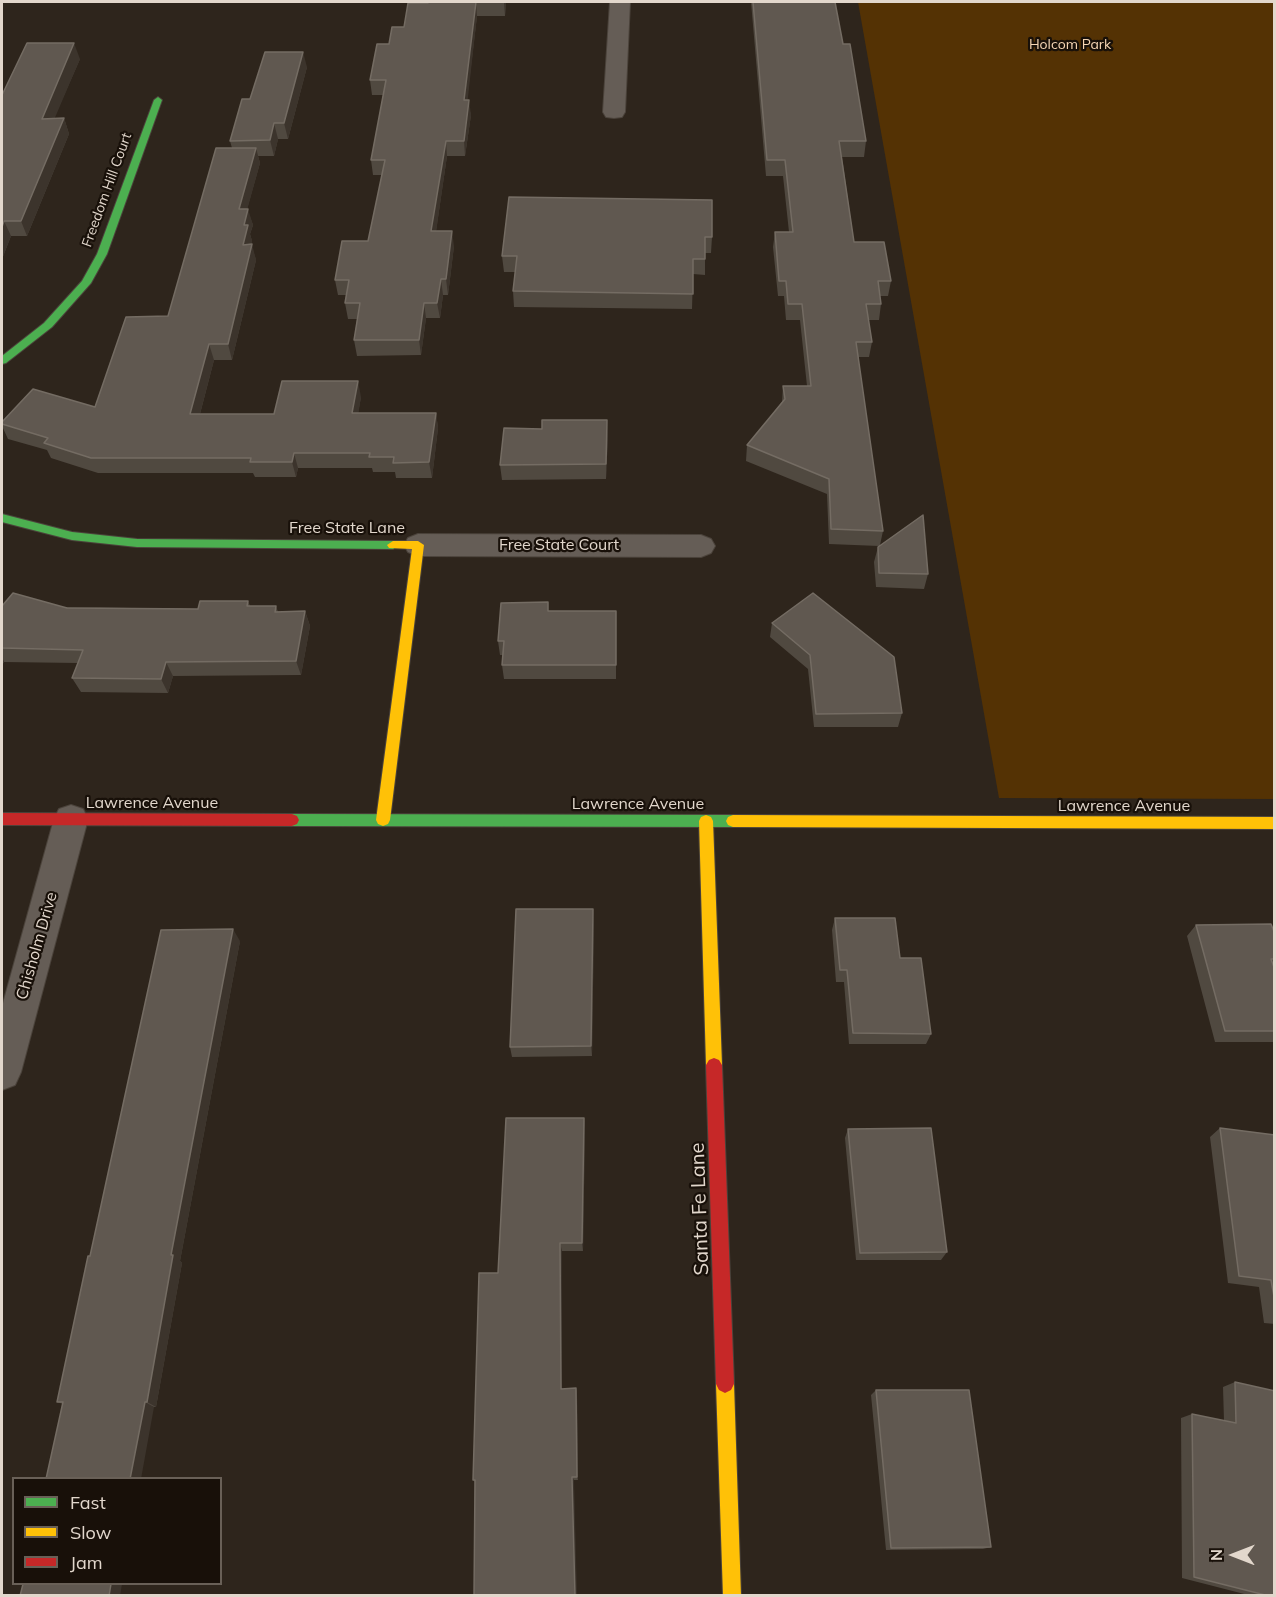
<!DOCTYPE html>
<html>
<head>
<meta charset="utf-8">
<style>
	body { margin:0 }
	#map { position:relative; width:1276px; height:1597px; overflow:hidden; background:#2e251c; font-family:Mulish,sans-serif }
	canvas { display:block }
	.frame { position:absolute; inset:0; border:3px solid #e2d7cc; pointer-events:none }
	.legend { position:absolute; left:12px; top:1477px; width:210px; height:108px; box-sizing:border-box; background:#181009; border:2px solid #696057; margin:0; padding:8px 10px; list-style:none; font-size:18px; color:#e2d7cc }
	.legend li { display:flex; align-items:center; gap:12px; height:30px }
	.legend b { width:30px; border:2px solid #696057 }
	.north { position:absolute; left:1204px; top:1525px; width:60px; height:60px; -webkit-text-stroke:4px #181009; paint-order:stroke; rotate:270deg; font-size:16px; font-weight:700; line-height:24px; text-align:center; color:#e2d7cc }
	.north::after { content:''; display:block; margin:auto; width:21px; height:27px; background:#e2d7cc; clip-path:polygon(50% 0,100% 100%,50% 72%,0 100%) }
</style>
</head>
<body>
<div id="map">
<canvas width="1276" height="1597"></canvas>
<div class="frame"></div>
<ul class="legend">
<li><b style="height:8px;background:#4caf50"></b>Fast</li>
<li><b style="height:8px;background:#ffc107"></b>Slow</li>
<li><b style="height:8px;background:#c62828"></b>Jam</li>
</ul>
<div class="north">N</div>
</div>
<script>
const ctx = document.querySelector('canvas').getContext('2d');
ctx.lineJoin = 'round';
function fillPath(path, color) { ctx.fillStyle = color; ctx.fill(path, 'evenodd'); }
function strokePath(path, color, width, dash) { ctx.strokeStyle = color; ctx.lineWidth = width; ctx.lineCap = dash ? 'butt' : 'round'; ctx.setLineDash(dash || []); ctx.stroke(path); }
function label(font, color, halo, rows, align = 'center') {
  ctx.font = font + ' Mulish,sans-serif'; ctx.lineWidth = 4.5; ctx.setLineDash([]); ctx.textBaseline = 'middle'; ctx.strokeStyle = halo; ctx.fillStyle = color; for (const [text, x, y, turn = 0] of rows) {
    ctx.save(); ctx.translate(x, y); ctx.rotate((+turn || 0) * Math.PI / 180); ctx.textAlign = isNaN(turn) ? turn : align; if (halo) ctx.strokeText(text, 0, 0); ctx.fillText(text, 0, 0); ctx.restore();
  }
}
const green = new Path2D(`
	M 858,2 L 1274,2 L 1274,799 L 999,798 Z`);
const street = new Path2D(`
	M 610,2 L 630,2 L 625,112 L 622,117 L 614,118 L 606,117 L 603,112 Z
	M 418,534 L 701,535 L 711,539 L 715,546 L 711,553 L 701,557 L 418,556 L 408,552 L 404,545 L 408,538 Z
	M 71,805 L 83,809 L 88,819 L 21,1072 L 15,1085 L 2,1090 L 2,1007 L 54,819 L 59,809 Z`);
const fast = new Path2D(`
	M 158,97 L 162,100 L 107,254 L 91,283 L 52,327 L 6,363 L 2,364 L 2,356 L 44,323 L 82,281 L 97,254 L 154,100 Z
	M 2,514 L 72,532 L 137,539 L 393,541 L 399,545 L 393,549 L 137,547 L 72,540 L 2,522 Z
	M 292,814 L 733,815 L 738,817 L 740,821 L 738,825 L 733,827 L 292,826 L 287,824 L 285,820 L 287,816 Z`);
const slow = new Path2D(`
	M 393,541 L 418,541 L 424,545 L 390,820 L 388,824 L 383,826 L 378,824 L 376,820 L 412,549 L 389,548 L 387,545 Z
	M 706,815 L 711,817 L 713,821 L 722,1065 L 719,1070 L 714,1072 L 709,1070 L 706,1065 L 699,821 L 701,817 Z
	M 733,815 L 1274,817 L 1274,829 L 733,827 L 728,825 L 726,821 L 728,817 Z
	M 725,1375 L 731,1378 L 734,1384 L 741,1596 L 723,1596 L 716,1384 L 719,1378 Z`);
const jam = new Path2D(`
	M 2,813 L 292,814 L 297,816 L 299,820 L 297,824 L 292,826 L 2,825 Z
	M 714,1058 L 719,1060 L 722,1065 L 734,1384 L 731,1390 L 725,1393 L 719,1390 L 716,1384 L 706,1065 L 709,1060 Z`);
const wall = new Path2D(`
	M 428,2 L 506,2 L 505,16 L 477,16 L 467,100 L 471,115 L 465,156 L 447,156 L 436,231 L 454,246 L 448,295 L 443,295 L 440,318 L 426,318 L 421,355 L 357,356 L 354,340 L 357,319 L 348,319 L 345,303 L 346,295 L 338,295 L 335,280 L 368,241 L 382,175 L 373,175 L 371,160 L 383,95 L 372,95 L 370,80 L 389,44 L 428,3 Z
	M 751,2 L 835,2 L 843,44 L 866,141 L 864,157 L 842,157 L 854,242 L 891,281 L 888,296 L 880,296 L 881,304 L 879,320 L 868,320 L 872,342 L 869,357 L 858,357 L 883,531 L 880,545 L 928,574 L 924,589 L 876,587 L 874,562 L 878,547 L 879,546 L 829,544 L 827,494 L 746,461 L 747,445 L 782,402 L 783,386 L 807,386 L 800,320 L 786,320 L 784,296 L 778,296 L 773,247 L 775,232 L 789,232 L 783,176 L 766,176 Z
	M 80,59 L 54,118 L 64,118 L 69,134 L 27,236 L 11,236 L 2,259 L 2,95 Z
	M 307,67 L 288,139 L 278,139 L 274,156 L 258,156 L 260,163 L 247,209 L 253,225 L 250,234 L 252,241 L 251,244 L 256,260 L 232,360 L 214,360 L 200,414 L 274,414 L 361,397 L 358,413 L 436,413 L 438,428 L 432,478 L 396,478 L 395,472 L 373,472 L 372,468 L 298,468 L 296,477 L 255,477 L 253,473 L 98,473 L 51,458 L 47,450 L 8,439 L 2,426 L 2,422 L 95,407 L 168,316 L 232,148 L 230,141 L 250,99 Z
	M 509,197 L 712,237 L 711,253 L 705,253 L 705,275 L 693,274 L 692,309 L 514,307 L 513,291 L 515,272 L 504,272 L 502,256 Z
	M 608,435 L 606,479 L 502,480 L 500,465 Z
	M 248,601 L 250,606 L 276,606 L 278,612 L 305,611 L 310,626 L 301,675 L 173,676 L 168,693 L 81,692 L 72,678 L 78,663 L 4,662 L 2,665 L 2,606 L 198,609 Z
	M 549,611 L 616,611 L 616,679 L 504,679 L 502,665 L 503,655 L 500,655 L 498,641 Z
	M 772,623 L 902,713 L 898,727 L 814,727 L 808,669 L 770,637 Z
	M 835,918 L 900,958 L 931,1034 L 926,1044 L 849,1044 L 844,982 L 836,982 L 832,930 Z
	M 594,921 L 592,1056 L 512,1057 L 510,1047 Z
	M 1196,925 L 1275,934 L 1275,1042 L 1215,1042 L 1187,936 Z
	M 240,941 L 180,1261 L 182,1263 L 156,1407 L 63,1404 L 57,1402 L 90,1256 Z
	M 584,1118 L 585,1128 L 583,1251 L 562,1251 L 562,1389 L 576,1388 L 577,1393 L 578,1480 L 475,1482 L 473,1480 L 498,1273 Z
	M 1220,1128 L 1275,1135 L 1275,1324 L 1264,1323 L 1259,1287 L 1228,1283 L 1210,1137 Z
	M 848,1129 L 947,1252 L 941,1260 L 856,1260 L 845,1138 Z
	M 1235,1382 L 1275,1596 L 1252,1596 L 1182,1578 L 1181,1418 L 1192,1414 L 1224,1421 L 1223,1387 Z
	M 876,1390 L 991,1547 L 983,1549 L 886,1550 L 871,1395 Z`);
const shadedWall = new Path2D(`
	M 476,2 L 477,16 L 466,115 L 464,100 Z
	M 504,2 L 506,2 L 505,16 Z
	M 74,43 L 80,59 L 48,134 L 42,119 Z
	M 303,52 L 307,67 L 288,139 L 284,123 Z
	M 469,100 L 471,115 L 465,156 L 464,141 Z
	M 64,118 L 69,134 L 27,236 L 21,221 Z
	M 274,123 L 278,139 L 274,156 L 270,140 Z
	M 446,141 L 447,156 L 434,246 L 431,231 Z
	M 256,148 L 260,163 L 243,225 L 239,209 Z
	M 248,209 L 253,225 L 250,234 L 252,241 L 247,260 L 243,245 L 244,225 Z
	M 4,221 L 11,236 L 2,259 L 2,227 Z
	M 452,231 L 454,246 L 448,295 L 446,279 Z
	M 252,244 L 256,260 L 232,360 L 228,344 Z
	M 441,279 L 443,295 L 440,318 L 437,303 Z
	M 424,303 L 426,318 L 421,355 L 419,340 Z
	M 209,344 L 214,360 L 196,429 L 190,414 Z
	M 358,381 L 361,397 L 356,428 L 352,413 Z
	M 436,413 L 438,428 L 432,478 L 429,462 Z
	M 607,420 L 608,435 L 606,479 L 606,464 Z
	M 294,453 L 298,468 L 296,477 L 292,462 Z
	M 305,611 L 310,626 L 301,675 L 296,661 Z
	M 2,657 L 4,662 L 2,665 Z
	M 166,662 L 173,676 L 168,693 L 161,679 Z
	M 593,909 L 594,921 L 592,1056 L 591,1046 Z
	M 233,929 L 240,941 L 180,1261 L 182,1263 L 156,1407 L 147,1402 L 171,1255 Z
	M 584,1118 L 585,1128 L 583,1251 L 582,1243 Z
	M 560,1243 L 562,1251 L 562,1394 L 561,1389 Z
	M 576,1388 L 577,1393 L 578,1480 L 577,1477 Z
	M 145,1402 L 154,1407 L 141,1479 L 130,1479 Z
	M 572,1477 L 574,1480 L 577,1596 L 575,1596 Z
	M 111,1584 L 122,1584 L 120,1596 L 109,1596 Z`);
const building = new Path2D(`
	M 428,2 L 476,2 L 464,100 L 469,100 L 464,141 L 446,141 L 431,231 L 452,231 L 446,279 L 441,279 L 437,303 L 424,303 L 419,340 L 354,340 L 360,303 L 345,303 L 349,280 L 335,280 L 342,241 L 368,241 L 385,160 L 371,160 L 386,80 L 370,80 L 377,44 L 389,44 L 392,27 L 404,27 L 408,3 L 428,3 Z
	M 753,2 L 835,2 L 843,44 L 850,44 L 866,141 L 839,141 L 854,242 L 884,242 L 891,281 L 878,281 L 881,304 L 866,304 L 872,342 L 856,342 L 883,531 L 831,529 L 829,479 L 747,445 L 785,399 L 783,386 L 811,386 L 802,304 L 788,304 L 786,281 L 779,281 L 775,232 L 793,232 L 785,160 L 767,160 Z
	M 27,43 L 74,43 L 42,119 L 64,118 L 21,221 L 4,221 L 2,227 L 2,95 Z
	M 265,52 L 303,52 L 284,123 L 274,123 L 270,140 L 230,141 L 242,99 L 250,99 Z
	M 216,148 L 256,148 L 239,209 L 248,209 L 244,225 L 248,225 L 243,245 L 252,244 L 228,344 L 209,344 L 190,414 L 274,414 L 282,381 L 358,381 L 352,413 L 436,413 L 429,462 L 393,463 L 394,457 L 369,457 L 370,453 L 294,453 L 292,462 L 250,462 L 251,458 L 91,458 L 44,443 L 48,438 L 2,424 L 2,422 L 33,389 L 95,407 L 126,317 L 168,316 Z
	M 509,197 L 712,200 L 712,237 L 705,237 L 705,259 L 693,259 L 693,294 L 513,291 L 517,256 L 502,256 Z
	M 542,420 L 607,420 L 606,464 L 500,465 L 504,428 L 542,429 Z
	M 923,515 L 928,574 L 879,573 L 878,547 Z
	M 13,593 L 67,608 L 198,609 L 200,601 L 248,601 L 247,606 L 276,606 L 275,612 L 305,611 L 296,661 L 166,662 L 161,679 L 72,678 L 83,650 L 2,648 L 2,606 Z
	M 813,593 L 894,657 L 902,713 L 816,714 L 810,655 L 772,623 Z
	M 548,602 L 548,611 L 616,611 L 616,665 L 502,665 L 504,641 L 498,641 L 501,603 Z
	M 516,909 L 593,909 L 591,1046 L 510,1047 Z
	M 835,918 L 895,918 L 900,958 L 921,958 L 931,1034 L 853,1033 L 847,970 L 840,970 Z
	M 1271,924 L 1275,934 L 1275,959 L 1271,959 L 1275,970 L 1275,1031 L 1225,1031 L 1196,925 Z
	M 233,929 L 171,1255 L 173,1255 L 147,1402 L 145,1402 L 130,1479 L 46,1479 L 63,1402 L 57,1402 L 88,1256 L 90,1256 L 161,930 Z
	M 506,1118 L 584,1118 L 582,1243 L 560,1243 L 561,1389 L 576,1388 L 577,1477 L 572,1477 L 575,1596 L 474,1596 L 475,1480 L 473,1480 L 479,1273 L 498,1273 Z
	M 931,1128 L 947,1252 L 860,1253 L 848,1129 Z
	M 1220,1128 L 1275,1135 L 1275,1302 L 1271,1280 L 1239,1276 Z
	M 1235,1382 L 1275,1391 L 1275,1596 L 1269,1596 L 1194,1577 L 1192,1414 L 1236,1423 Z
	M 876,1390 L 969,1390 L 991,1547 L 891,1548 Z
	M 23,1584 L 111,1584 L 109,1596 L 20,1596 Z`);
const farParknames = [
	["Holcom Park",1070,45]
];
const farStreetnames = [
	["Freedom Hill Court",107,190,-70]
];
const streetNames = [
	["Free State Lane",347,528],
	["Free State Court",559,545],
	["Lawrence Avenue",152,803],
	["Lawrence Avenue",638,804],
	["Lawrence Avenue",1124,806],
	["Chisholm Drive",37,946,-74]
];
const nearStreetnames = [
	["Santa Fe Lane",700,1209,-92]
];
fillPath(green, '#543204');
strokePath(street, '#4b433b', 2);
strokePath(fast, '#4b433b', 2);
strokePath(slow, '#4b433b', 2);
strokePath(jam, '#4b433b', 2);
fillPath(street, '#655d56');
fillPath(fast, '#4caf50');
fillPath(slow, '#ffc107');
fillPath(jam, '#c62828');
fillPath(wall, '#504940');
fillPath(shadedWall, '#3c342c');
fillPath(building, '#605850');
strokePath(building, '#746c63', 1.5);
label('14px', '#f5d5b4', '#181009', farParknames);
label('14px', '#e2d7cc', '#181009', farStreetnames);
label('16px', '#e2d7cc', '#181009', streetNames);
label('20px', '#e2d7cc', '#181009', nearStreetnames);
</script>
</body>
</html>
